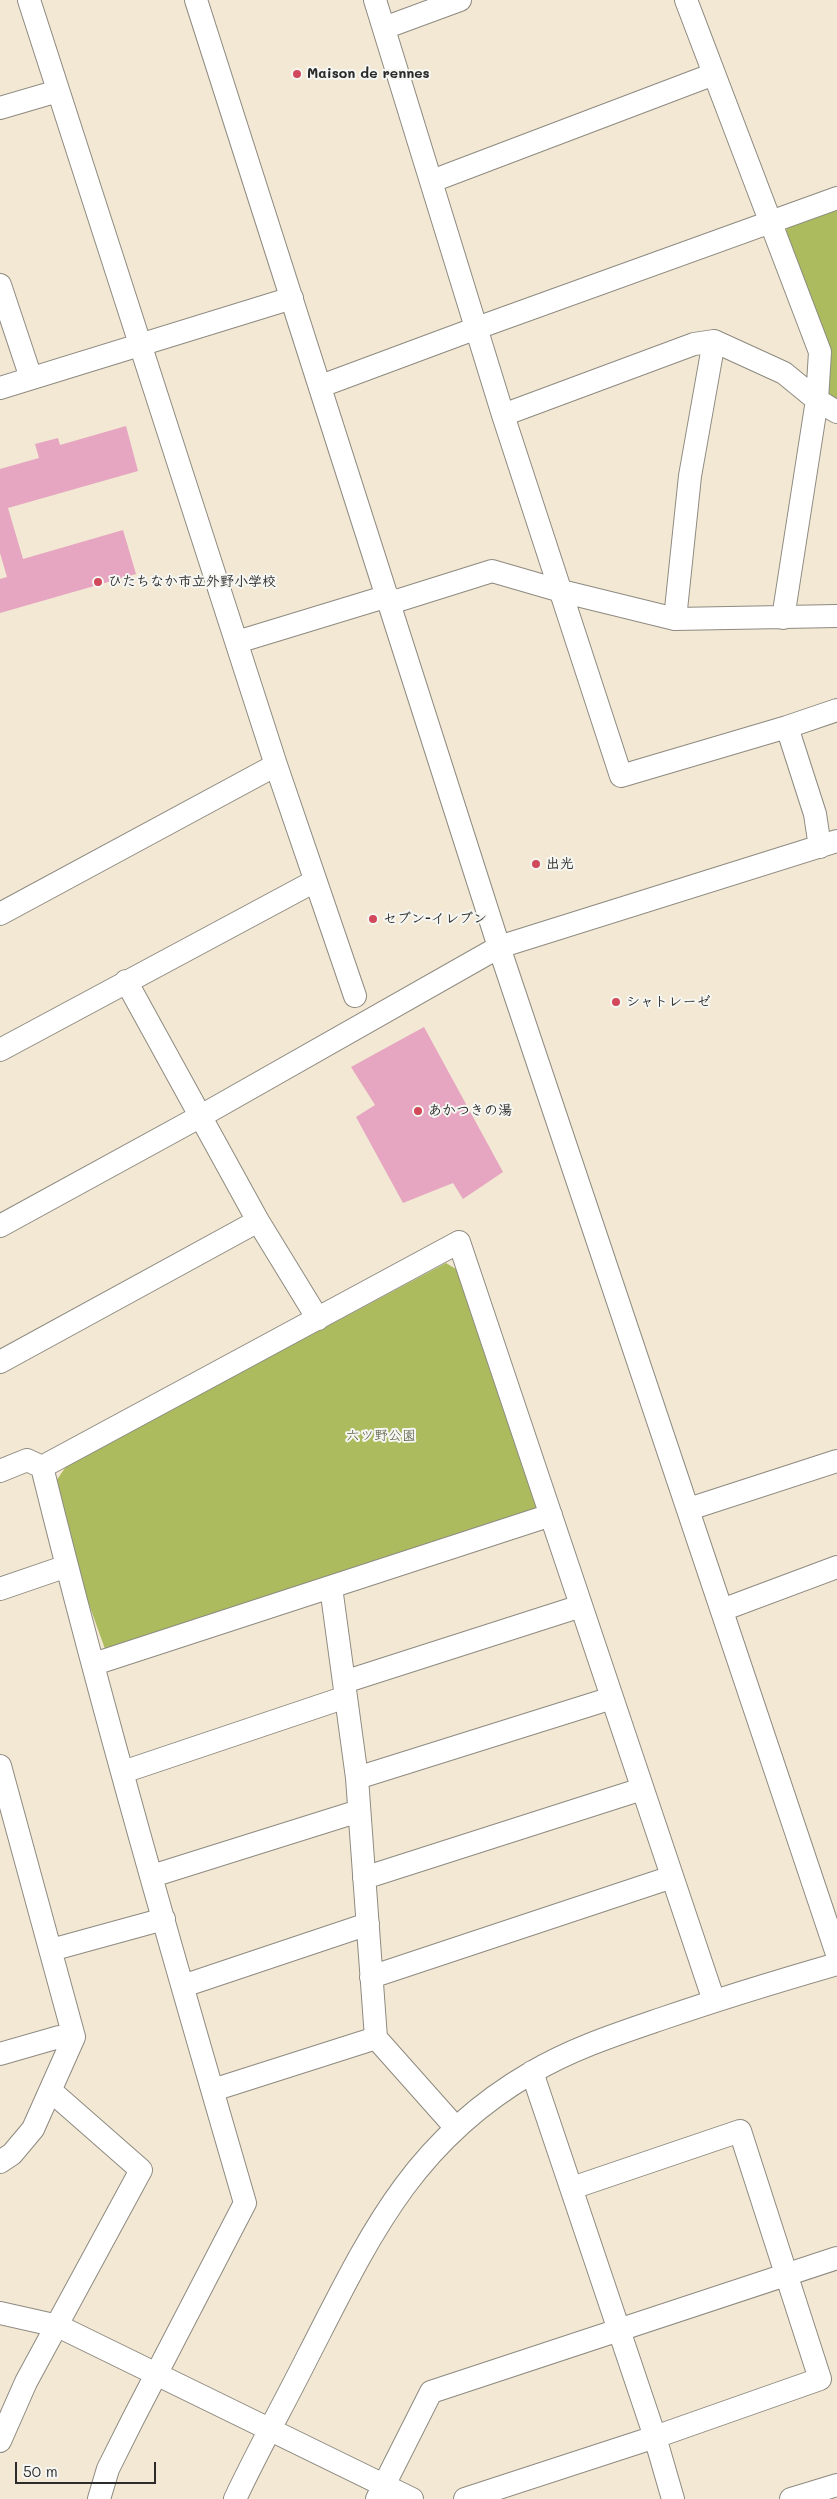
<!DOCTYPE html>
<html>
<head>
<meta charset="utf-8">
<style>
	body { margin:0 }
	#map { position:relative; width:837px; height:2499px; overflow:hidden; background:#f2e8d4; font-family:Mali,sans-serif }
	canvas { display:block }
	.scale { position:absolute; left:15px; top:2462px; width:141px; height:22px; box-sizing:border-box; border:2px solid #2b2b2b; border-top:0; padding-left:6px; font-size:15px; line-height:18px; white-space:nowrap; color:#2b2b2b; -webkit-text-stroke:4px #f6f6f2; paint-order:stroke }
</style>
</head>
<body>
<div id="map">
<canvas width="837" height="2499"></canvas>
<div class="scale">50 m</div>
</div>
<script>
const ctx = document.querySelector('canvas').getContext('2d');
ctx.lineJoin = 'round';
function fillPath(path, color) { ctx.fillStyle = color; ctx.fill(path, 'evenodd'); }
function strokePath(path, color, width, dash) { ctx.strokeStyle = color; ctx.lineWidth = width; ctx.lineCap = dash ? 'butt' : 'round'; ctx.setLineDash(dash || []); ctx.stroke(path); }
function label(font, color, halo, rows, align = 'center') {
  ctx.font = font + ' Mali,"Klee One",sans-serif'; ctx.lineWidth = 4; ctx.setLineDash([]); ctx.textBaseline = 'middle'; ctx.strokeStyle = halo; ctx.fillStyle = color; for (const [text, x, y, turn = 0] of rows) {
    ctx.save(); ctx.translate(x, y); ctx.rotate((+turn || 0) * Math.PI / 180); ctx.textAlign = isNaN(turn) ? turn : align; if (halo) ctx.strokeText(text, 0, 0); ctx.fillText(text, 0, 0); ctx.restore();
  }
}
const green = new Path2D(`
	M 837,207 L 837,404 L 827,396 L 785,232 L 790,224 Z
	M 446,1263 L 456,1269 L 538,1513 L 105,1649 L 76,1568 L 54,1484 L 67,1465 Z`);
const building = new Path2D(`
	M 126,426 L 138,471 L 8,508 L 23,559 L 123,530 L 136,574 L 0,613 L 0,579 L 7,577 L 0,553 L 0,469 L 39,458 L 35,444 L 58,438 L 60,445 Z
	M 424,1027 L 503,1172 L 463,1199 L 453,1183 L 403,1203 L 356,1117 L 375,1105 L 351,1067 Z`);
const minor = new Path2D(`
	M 29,0 L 276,765 L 355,996
	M 196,0 L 499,947 L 837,1954
	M 375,0 L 503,415 L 621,776 L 787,727
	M 686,0 L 820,352 L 817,400 L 783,618
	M 384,28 L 460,0
	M 0,108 L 58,91
	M 432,181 L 714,74
	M 0,285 L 31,378
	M 321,386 L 477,328 L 837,198
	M 0,388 L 292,298
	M 503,415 L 694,344 L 714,341 L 784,373 L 817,400 L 837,412
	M 390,603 L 492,571 L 561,591 L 675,619 L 837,616
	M 675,619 L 690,476 L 714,341
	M 237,642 L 388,596
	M 820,847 L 815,814 L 787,727 L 837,710
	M 0,914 L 276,765
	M 126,981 L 258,1221 L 318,1319
	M 0,1050 L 315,881
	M 0,1226 L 201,1116 L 499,947 L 837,841
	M 0,1362 L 258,1221
	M 42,1467 L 459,1242 L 714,2001
	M 42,1467 C 103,1714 174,1959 245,2203 L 133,2419 L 108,2469 L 99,2499
	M 0,1471 L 27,1460 L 42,1467
	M 689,1509 L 837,1461
	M 331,1587 L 357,1778 L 376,2038 L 456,2128
	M 0,1589 L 67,1566
	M 722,1610 L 837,1567
	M 94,1664 L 551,1515
	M 344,1682 L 581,1606
	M 0,1766 L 74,2037 L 33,2129 L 12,2154 L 0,2162
	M 123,1772 L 346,1697
	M 357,1778 L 612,1698
	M 152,1876 L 359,1811
	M 364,1878 L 642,1789
	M 51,1950 L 164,1919
	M 371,1977 L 672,1877
	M 183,1986 L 368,1924
	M 0,2054 L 59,2037 L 74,2037
	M 532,2072 L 655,2437 L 673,2499
	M 213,2090 L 376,2038
	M 0,2313 L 58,2326 L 412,2499
	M 0,2441 L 26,2382 L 141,2170 L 51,2091
	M 235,2499 C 258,2450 285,2402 309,2354 C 369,2237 412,2142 531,2073 C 571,2049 617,2034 661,2019 C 719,1999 778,1981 837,1964
	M 377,2499 L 431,2392 L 837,2258
	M 465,2499 L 655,2437 L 820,2379 L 740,2131 L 572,2188
	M 791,2499 L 837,2485`);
const markers = [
	[297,74,5,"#d1495b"],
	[98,582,5,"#d1495b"],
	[536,864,5,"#d1495b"],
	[373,919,5,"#d1495b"],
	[616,1002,5,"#d1495b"],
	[418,1111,5,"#d1495b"]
];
const poiNames = [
	["Maison de rennes",307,74],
	["ひたちなか市立外野小学校",108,582],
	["出光",546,864],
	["セブン-イレブン",383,919],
	["シャトレーゼ",626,1002],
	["あかつきの湯",428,1111]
];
const parkNames = [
	["六ツ野公園",381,1436]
];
fillPath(green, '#acbb5e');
fillPath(building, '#e6a5c0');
strokePath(minor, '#8e8a80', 24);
strokePath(minor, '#fff', 22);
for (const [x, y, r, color] of markers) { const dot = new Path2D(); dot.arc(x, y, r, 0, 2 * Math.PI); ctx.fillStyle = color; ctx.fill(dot); strokePath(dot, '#f6f6f2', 2); }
label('bold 14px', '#2b2b2b', '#f6f6f2', poiNames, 'left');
label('14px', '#52563a', '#f6f6f2', parkNames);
</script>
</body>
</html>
